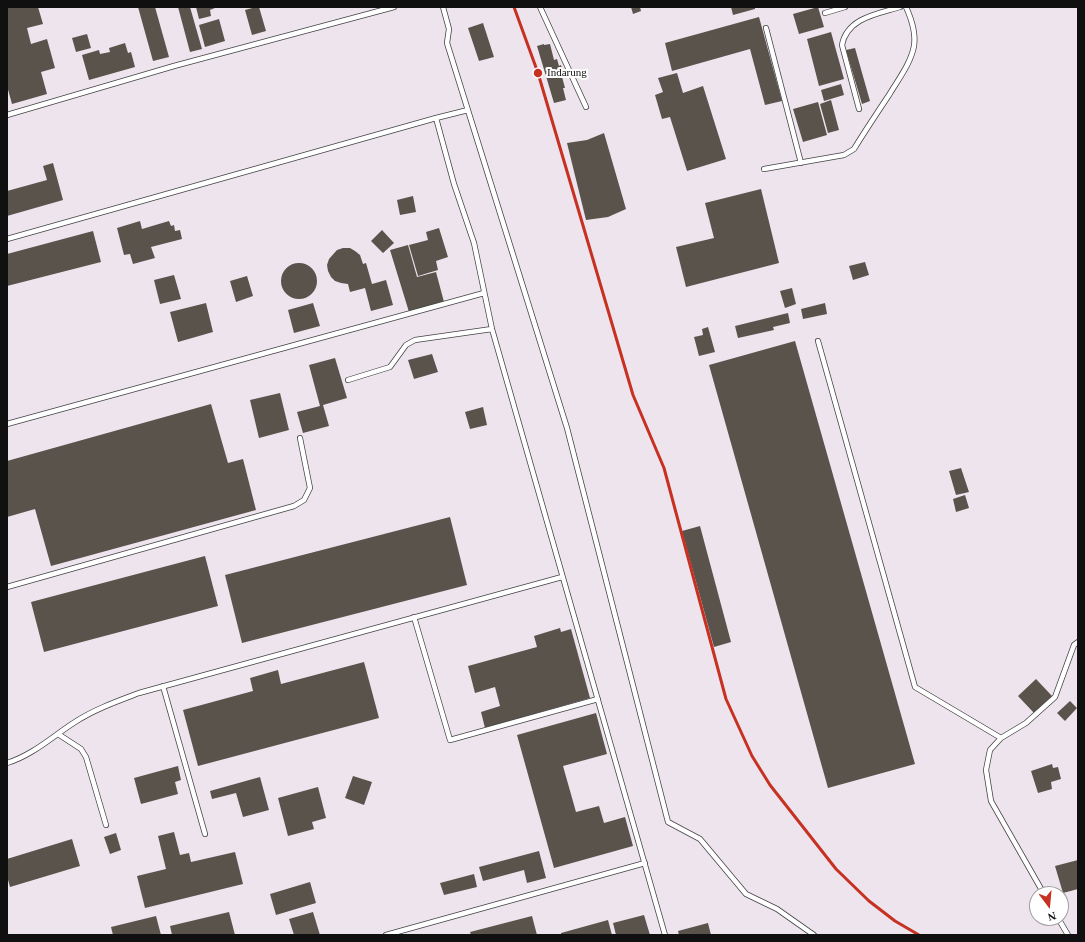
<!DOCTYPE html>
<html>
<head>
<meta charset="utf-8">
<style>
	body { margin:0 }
	#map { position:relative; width:1085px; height:942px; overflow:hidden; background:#fffef2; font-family:Georgia,serif }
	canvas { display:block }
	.frame { position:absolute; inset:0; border:8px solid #101010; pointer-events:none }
	.north { position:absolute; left:1029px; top:886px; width:40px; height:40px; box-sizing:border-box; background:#fff; border:1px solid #9f9f9f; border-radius:50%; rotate:164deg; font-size:11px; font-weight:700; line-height:16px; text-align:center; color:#101010 }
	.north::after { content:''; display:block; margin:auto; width:14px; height:18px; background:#c63122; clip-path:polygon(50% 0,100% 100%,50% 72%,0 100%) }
</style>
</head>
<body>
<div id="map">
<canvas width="1085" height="942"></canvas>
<div class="frame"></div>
<div class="north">N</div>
</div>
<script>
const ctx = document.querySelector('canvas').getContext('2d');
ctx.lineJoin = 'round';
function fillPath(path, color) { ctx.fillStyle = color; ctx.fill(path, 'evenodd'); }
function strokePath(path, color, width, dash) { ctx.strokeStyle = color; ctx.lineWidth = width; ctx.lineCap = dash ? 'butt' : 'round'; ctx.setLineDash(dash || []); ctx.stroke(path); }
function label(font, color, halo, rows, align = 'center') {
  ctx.font = font + ' Georgia,serif'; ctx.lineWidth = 4; ctx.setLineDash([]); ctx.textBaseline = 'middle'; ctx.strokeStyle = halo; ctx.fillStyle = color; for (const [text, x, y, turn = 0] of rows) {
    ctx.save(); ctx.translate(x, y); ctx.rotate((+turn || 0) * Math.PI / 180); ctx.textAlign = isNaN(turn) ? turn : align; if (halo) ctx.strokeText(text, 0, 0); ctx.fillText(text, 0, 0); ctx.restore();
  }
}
const industrial = new Path2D(`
	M 7,7 L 1078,7 L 1078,935 L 7,935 ZM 1037,894 L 1061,894 L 1061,918 L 1037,918 Z`);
const building = new Path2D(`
	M 7,7 L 38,7 L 43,24 L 27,28 L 31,44 L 47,39 L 55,68 L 41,72 L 47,94 L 12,104 L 7,86 Z
	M 138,7 L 155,7 L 169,57 L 153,61 Z
	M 178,7 L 190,7 L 202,49 L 190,52 Z
	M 196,7 L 215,7 L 215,8 L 210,10 L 211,16 L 199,19 Z
	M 256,7 L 259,7 L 266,31 L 252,35 L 245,10 Z
	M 631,7 L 640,7 L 641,11 L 633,14 Z
	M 731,7 L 755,7 L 755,9 L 733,15 Z
	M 818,7 L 824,27 L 799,34 L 793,14 Z
	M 759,17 L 782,101 L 765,105 L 750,49 L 672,71 L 665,43 Z
	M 219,19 L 225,41 L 205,47 L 199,25 Z
	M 483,23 L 494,57 L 479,61 L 468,28 Z
	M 831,32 L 844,79 L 819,86 L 807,39 Z
	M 87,34 L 91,48 L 76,52 L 72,38 Z
	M 125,43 L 128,53 L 131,52 L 135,67 L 89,80 L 82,55 L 99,50 L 100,54 L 110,52 L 109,48 Z
	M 544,44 L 544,45 L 550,44 L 554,60 L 557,59 L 559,66 L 561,65 L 563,72 L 561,73 L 565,88 L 563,88 L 566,100 L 554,103 L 537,46 Z
	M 855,48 L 870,101 L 862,104 L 846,50 Z
	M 677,73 L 683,93 L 703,86 L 726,159 L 687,171 L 670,117 L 662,119 L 655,95 L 663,92 L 658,78 Z
	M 841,84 L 844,95 L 824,101 L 821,90 Z
	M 831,100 L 839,130 L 828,133 L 820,104 Z
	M 818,102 L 827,135 L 803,142 L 793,109 Z
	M 604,133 L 626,209 L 608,217 L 586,220 L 567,143 L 587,140 Z
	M 53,163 L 63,200 L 7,216 L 7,191 L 47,180 L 43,166 Z
	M 761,189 L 779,263 L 686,287 L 676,247 L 714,238 L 705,203 Z
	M 413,196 L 416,212 L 400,215 L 397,200 Z
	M 140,221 L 142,229 L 169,221 L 171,226 L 174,225 L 175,231 L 180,230 L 182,239 L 151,247 L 155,258 L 133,264 L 130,254 L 124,255 L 117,228 Z
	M 439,228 L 448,257 L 436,261 L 438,270 L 418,276 L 409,245 L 428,240 L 426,232 Z
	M 382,230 L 394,243 L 383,253 L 371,241 Z
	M 93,231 L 101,262 L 7,286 L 7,254 Z
	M 408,245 L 417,277 L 436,272 L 444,302 L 409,312 L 390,250 Z
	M 343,248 L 350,248 L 355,251 L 360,255 L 363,264 L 366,263 L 372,284 L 386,280 L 393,305 L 371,311 L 365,288 L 350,292 L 348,284 L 341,283 L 335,281 L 331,277 L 328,271 L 327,265 L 329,259 L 337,250 Z
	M 865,262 L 869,275 L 853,280 L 849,266 Z
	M281 281a18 18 0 1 1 36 0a18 18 0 1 1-36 0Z
	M 174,275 L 181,299 L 160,304 L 154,280 Z
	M 247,276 L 253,296 L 236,302 L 230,281 Z
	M 792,288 L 796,304 L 785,308 L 780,291 Z
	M 206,303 L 213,332 L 178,342 L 170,312 Z
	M 313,303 L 320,326 L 294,333 L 288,310 Z
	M 825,303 L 827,314 L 803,319 L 801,309 Z
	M 788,313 L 790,323 L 773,327 L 774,330 L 738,338 L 735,326 Z
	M 708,327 L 715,352 L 699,356 L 694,337 L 703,335 L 702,329 Z
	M 795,341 L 915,764 L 828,788 L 709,365 Z
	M 432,354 L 438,372 L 414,379 L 408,360 Z
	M 335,358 L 347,398 L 323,405 L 329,426 L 303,433 L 297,412 L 320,406 L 309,365 Z
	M 280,393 L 289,430 L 259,438 L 250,400 Z
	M 211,404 L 228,463 L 243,459 L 256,510 L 51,566 L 35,509 L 7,517 L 7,461 Z
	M 483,407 L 487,425 L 470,429 L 465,412 Z
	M 961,468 L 969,492 L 956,495 L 949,471 Z
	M 965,495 L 969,508 L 956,512 L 953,499 Z
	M 450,517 L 467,585 L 242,643 L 225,575 Z
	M 700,526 L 731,642 L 714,647 L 682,531 Z
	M 205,556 L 218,606 L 44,652 L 31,602 Z
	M 560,628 L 561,632 L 571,629 L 590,698 L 485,728 L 481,712 L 500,706 L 495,687 L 475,693 L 468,666 L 537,647 L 534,636 Z
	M 364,662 L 379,718 L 198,766 L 183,710 L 253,691 L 250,678 L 278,670 L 281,684 Z
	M 1036,679 L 1052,696 L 1034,713 L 1018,696 Z
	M 1070,701 L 1077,708 L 1065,721 L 1057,713 Z
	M 596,713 L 607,754 L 563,766 L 576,812 L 599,806 L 604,823 L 625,817 L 633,846 L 554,868 L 517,735 Z
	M 1052,764 L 1053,768 L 1058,767 L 1061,779 L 1051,782 L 1052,789 L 1038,793 L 1031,771 Z
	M 178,766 L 181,780 L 175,782 L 178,794 L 141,804 L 134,778 Z
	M 353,776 L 372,782 L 364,805 L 345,798 Z
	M 260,777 L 269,810 L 243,817 L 236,793 L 212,799 L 210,791 Z
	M 318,787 L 326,818 L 312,822 L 314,829 L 288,836 L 278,798 Z
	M 174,832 L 180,855 L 189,853 L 191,862 L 235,852 L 243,884 L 145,908 L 137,876 L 166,869 L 158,836 Z
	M 116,833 L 121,850 L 110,854 L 104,837 Z
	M 72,839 L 80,866 L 10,887 L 7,876 L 7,859 Z
	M 539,851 L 546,878 L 527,883 L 524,870 L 483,881 L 479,867 Z
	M 1078,860 L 1078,889 L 1063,893 L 1055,866 Z
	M 474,874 L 477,887 L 444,895 L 440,883 Z
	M 310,882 L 316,903 L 276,915 L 270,894 Z
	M 229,912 L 235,935 L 172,935 L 170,926 Z
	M 313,912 L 320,935 L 294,935 L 289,919 Z
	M 644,915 L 650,935 L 616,935 L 613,923 Z
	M 156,916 L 161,935 L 113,935 L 111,927 Z
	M 532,916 L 537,935 L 471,935 L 470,932 Z
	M 608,920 L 612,935 L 561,935 L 561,933 Z
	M 708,923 L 711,935 L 679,935 L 678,931 Z`);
const service = new Path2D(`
	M 443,7 L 449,29 L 447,43 L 567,428 L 668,822 L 700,839 L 746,894 L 777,909 L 814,935
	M 540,7 L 586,107
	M 825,13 L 845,7
	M 766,28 L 801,163
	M 859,109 L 842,45 C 847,18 877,14 900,7
	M 7,115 L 174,66 L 394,7
	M 436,118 L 454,184 L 474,243 L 492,329 L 665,935
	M 764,169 L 844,155 L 854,149 C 865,131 877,113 889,95 C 898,80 911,63 914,46 C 916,33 911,18 906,7
	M 7,239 L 436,118 L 468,110
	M 818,341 L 915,687 L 1001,738
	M 348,380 L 390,367 L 406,345 L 415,340 L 492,329
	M 7,424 L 484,293
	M 7,587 L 294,506 L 304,500 L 310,488 L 300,438
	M 414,617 L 450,740 L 598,699
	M 163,686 L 205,834
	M 58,734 L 81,749 L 86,757 L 106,825
	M 7,763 C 33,755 53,736 75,722 C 95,709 118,701 139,693 L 562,577
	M 1044,894 L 991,801 L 986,770 L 990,750 L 1001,738 L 1026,723 L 1055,697 L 1074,645 L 1078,642
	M 1058,918 L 1068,935
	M 386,935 L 645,863`);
const rail = new Path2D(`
	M 514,7 L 538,73 L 633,395 L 664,468 L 726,699 L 752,756 L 770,785 L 836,869 L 869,901 L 895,921 L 919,935`);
const markers = [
	[538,73,5,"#c63122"]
];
const poiNames = [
	["Indarung",547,73]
];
fillPath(industrial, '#eee4ee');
fillPath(building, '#59534c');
strokePath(service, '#434343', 6);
strokePath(service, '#fff', 4.5);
strokePath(rail, '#c63122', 3);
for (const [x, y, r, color] of markers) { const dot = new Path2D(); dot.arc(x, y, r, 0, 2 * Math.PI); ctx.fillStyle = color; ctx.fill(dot); strokePath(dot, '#fff', 1.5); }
label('11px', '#101010', '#fff', poiNames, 'left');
</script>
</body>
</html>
